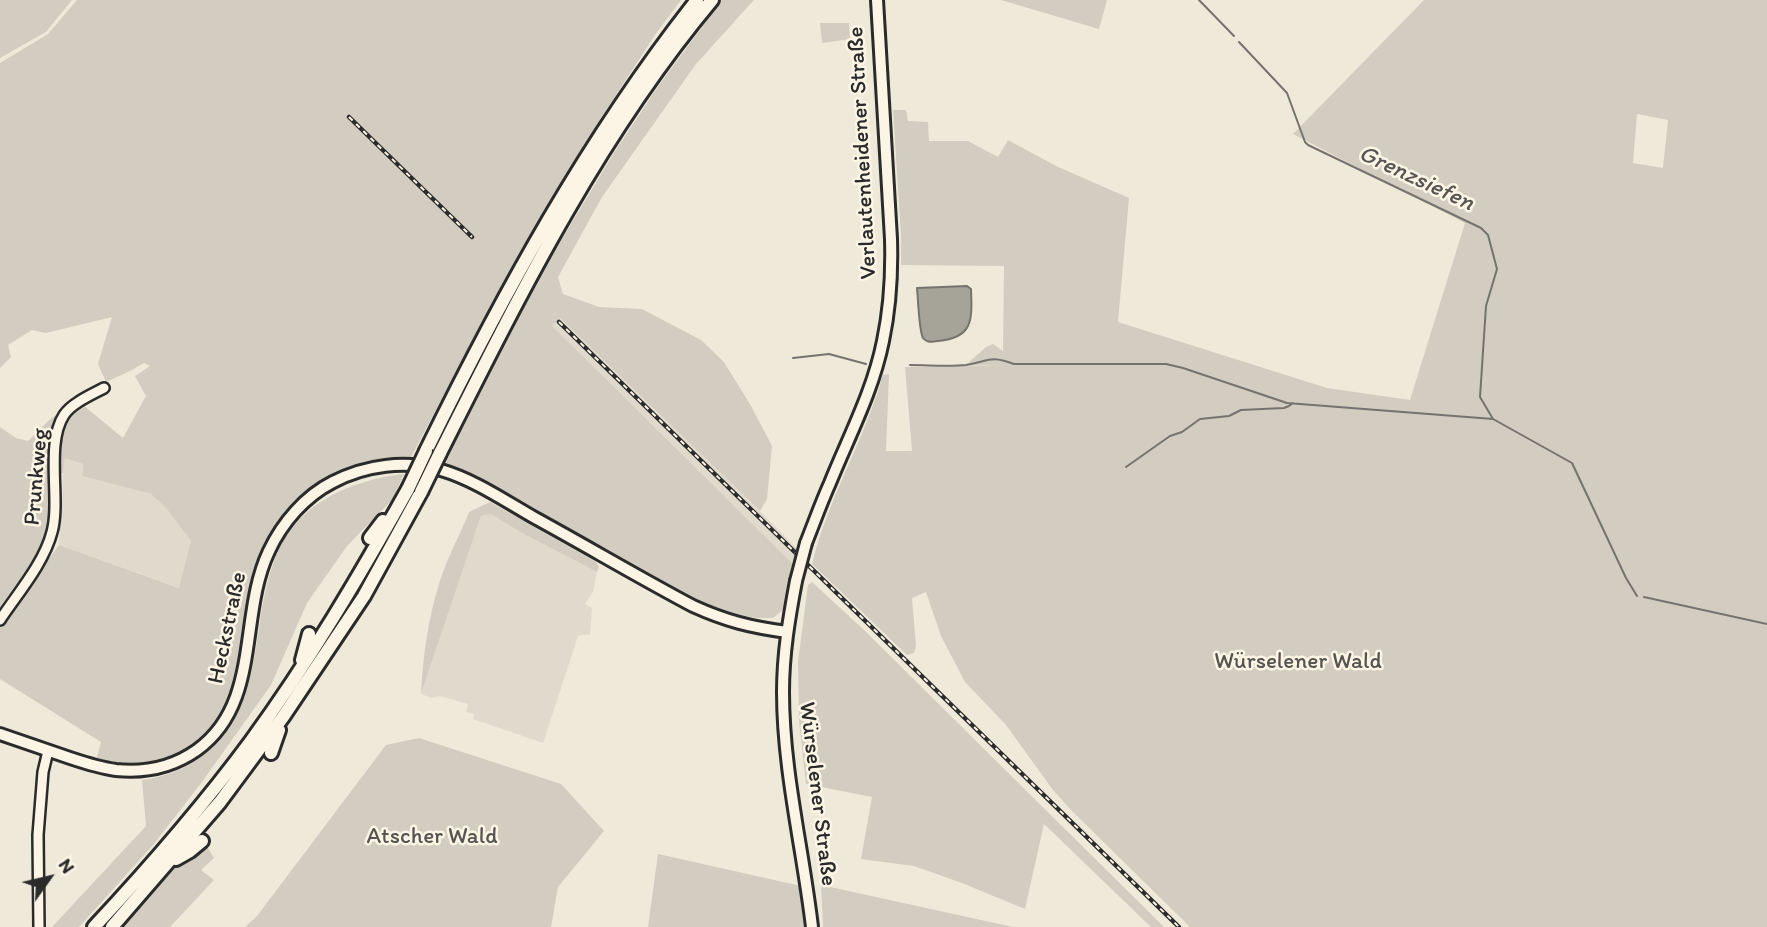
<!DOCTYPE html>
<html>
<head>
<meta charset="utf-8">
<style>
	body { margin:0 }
	#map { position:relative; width:1767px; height:927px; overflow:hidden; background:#efe9da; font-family:Itim,sans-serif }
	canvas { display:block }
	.north { position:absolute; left:14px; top:843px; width:70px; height:70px; -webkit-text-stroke:5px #fcf5e5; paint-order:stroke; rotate:56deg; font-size:19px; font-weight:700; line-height:28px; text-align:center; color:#2b2b2b }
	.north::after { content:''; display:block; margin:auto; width:24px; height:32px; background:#2b2b2b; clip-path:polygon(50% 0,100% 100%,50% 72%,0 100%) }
</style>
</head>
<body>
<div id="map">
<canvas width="1767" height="927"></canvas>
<div class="north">N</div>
</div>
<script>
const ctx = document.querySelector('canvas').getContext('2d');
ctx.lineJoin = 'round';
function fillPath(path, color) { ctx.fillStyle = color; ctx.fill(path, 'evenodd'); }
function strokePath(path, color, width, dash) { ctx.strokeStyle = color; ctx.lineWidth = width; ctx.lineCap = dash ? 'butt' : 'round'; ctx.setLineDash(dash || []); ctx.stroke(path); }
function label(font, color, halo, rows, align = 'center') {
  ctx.font = font + ' Itim,sans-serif'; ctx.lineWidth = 5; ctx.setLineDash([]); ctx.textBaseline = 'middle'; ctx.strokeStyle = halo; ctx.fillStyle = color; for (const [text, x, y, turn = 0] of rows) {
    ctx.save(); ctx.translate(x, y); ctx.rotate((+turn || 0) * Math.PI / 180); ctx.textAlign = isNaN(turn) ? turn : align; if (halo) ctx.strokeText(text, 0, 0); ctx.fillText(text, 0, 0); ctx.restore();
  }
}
const built = new Path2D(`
	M 560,318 L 760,511 L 798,550 L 793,564 L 551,326 Z
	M 65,458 L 83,464 L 82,476 L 151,494 L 166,508 L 191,541 L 180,588 L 59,545 L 63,473 Z
	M 491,514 L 520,532 L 597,572 L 593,592 L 585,604 L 592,608 L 590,634 L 578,636 L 543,743 L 473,719 L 474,714 L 466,712 L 468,704 L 440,696 L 432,698 L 421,694 L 481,516 Z`);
const green = new Path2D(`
	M 0,0 L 72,0 L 46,32 L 0,58 Z
	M 77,0 L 681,0 L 657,32 L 601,118 L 479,328 L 409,461 C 402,461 395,460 388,461 C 337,462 276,506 260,554 C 255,569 250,585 248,601 C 241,652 239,713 193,747 C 163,769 132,769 96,761 L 101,742 L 0,679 L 0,627 L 59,545 L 179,588 L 191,541 L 166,508 L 151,494 L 82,476 L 83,464 L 65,458 L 63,473 L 50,475 L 51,529 L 42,551 L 0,616 L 0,427 L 16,438 L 28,441 L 48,421 L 57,414 L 64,421 L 70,413 L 83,405 L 123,438 L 146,396 L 135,376 L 150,366 L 144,363 L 132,370 L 106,382 L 98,364 L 112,317 L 46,333 L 32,330 L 8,345 L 11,357 L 0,368 L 0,63 L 48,34 Z
	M 722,0 L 754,0 L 696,64 L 602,197 L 558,277 L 563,294 L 599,307 L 642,309 L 701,340 L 724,362 L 751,406 L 772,446 L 767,499 L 760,511 L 560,318 L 552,326 L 793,564 L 785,608 L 773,618 L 757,618 L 722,612 L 610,554 L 459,470 L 445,464 L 516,319 L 554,252 L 615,151 L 659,85 Z
	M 1001,0 L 1107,0 L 1099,29 Z
	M 1424,0 L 1767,0 L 1767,927 L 1190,927 L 1071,810 L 1053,790 L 1006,725 L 965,682 L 941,636 L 926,592 L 912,598 L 916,646 L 914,653 L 907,655 L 812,564 C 828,498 865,439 883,375 L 889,374 L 886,451 L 912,451 L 905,367 L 1003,365 L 966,365 L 986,347 L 993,344 L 1003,351 L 1004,266 L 901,265 L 901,235 L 893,110 L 906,110 L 908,121 L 928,122 L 929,141 L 968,141 L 998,157 L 1008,140 L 1056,166 L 1129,198 L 1118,322 L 1327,388 L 1410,400 L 1465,223 L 1293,134 ZM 1637,114 L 1668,120 L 1663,168 L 1633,163 Z
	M 820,23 L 849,23 L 850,39 L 822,43 Z
	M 404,474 L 392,500 L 347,546 L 307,603 L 271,685 L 202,782 L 153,845 L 79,927 L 52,927 L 146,826 L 142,780 C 165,777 183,770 201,757 C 245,726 251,678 259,629 C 262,605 267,579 276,556 C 297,503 351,480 404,474 Z
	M 490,502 L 596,562 L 599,567 L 597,572 L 520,532 L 491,514 L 481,516 L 421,694 C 423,656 428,618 440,581 C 447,558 460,535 469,512 Z
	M 812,582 L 864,630 L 1164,927 L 1151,927 L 1044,824 L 1025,909 L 962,883 L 914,866 L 861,859 L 872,797 L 806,784 L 799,721 L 798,662 L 808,585 Z
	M 419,738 L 561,784 L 604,831 L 558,887 L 551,927 L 245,927 L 257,916 L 386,745 Z
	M 208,848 L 214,858 L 201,870 L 214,880 L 170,927 L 123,927 L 173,867 Z
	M 658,854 L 801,886 L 804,927 L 648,927 Z
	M 821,885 L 1013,927 L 823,927 Z`);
const water = new Path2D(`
	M 967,286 L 971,289 C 972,319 974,338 938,341 C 932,342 927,343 923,338 C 919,331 918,298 917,288 Z`);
const stream = new Path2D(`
	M 1199,0 L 1234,36
	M 1239,42 L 1287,93 L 1305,142 L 1308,145 L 1481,228 L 1488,235 L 1497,269 L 1486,306 L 1480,397 L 1493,419
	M 793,358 L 829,354 L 866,364
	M 910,365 C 929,365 948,367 966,365 C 990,361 989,355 1014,364 L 1166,364 L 1183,368 L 1287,403 L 1493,419 L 1572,463 L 1626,578 L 1637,596
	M 1126,467 L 1170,436 L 1182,432 L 1200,419 L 1229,416 L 1241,410 L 1284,408 L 1289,406 L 1293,403
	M 1644,597 L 1767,624`);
const minor = new Path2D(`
	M 0,620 C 18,593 44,563 52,532 C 61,500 45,444 64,415 C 72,403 91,395 104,388
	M 39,927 L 38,835 L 43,772 L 48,751`);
const major = new Path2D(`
	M 806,543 C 814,523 821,503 830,483 C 849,436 873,391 883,341 C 890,308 892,273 891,239 L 877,0
	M 796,581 C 789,618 783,654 783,692 C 783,771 803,849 812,927
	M 0,734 C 23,742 47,750 70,758 C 85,763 101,768 116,770 C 145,773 173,767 197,750 C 262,703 238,616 269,551 C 282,523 305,496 333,482 C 366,465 404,460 441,470 C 475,480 505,501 535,518 C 588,547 640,578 693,606 C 726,621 750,627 787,632`);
const highway = new Path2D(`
	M 426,451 C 503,294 588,138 697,0
	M 440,453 C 519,296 598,136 712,0
	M 370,538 L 383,521
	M 302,660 L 309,634
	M 271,753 L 279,730
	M 176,859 L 190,851 L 202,841
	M 94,927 C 149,868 203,806 251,741 C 310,660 360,575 408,489
	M 112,927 L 220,802 L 283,717 L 364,596 L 421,492`);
const rail = new Path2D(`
	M 349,117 L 472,237
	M 559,322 L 1179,927`);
const majorBridge = new Path2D(`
	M 796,581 L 806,543`);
const highwayBridge = new Path2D(`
	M 408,489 L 426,451
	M 421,492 L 440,453`);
const streetNames = [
	["Verlautenheidener Straße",863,153,-93],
	["Prunkweg",37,477,-85],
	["Heckstraße",228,628,-78],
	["Würselener Straße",817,794,83]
];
const parkNames = [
	["Würselener Wald",1298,662],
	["Atscher Wald",432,837]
];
const waterNames = [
	["Grenzsiefen",1416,179,25]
];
fillPath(built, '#e0dacc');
fillPath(green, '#d2cdc0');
fillPath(water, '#a6a399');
strokePath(water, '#75736d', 2);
strokePath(stream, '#75736d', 2);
strokePath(minor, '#2b2b2b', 14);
strokePath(major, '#2b2b2b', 16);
strokePath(highway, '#2b2b2b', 18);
strokePath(minor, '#fcf5e5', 9);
strokePath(major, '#fcf5e5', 10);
strokePath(highway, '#fcf5e5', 12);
strokePath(rail, '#2b2b2b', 4.5);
strokePath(rail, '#fcf5e5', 2, [5]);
strokePath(majorBridge, '#2b2b2b', 16, []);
strokePath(highwayBridge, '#2b2b2b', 18, []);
strokePath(majorBridge, '#fcf5e5', 10);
strokePath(highwayBridge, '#fcf5e5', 12);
label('23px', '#2b2b2b', '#fcf5e5', streetNames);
label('23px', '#555450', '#fcf5e5', parkNames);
label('italic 24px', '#565552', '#fcf5e5', waterNames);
</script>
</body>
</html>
